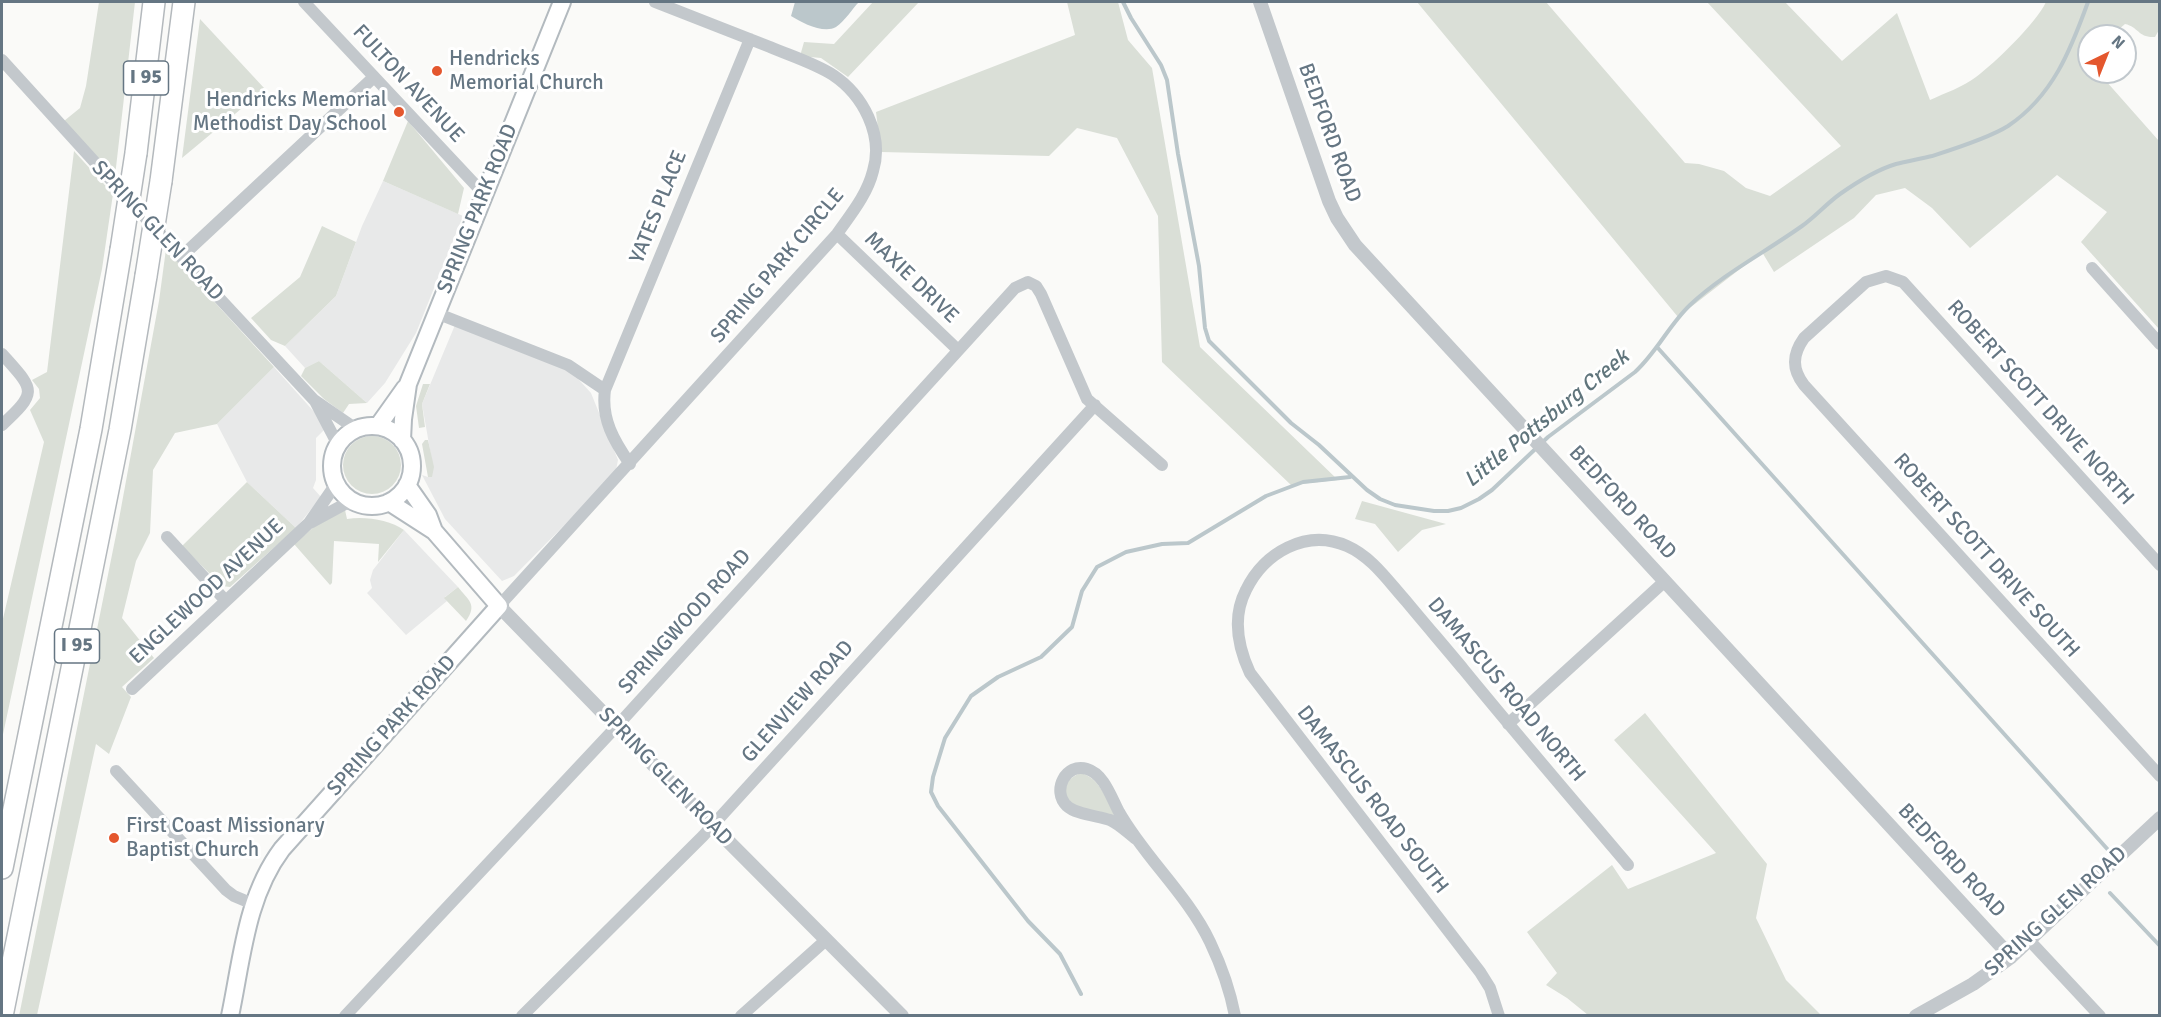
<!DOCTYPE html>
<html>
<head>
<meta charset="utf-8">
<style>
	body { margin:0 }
	#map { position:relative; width:2161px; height:1017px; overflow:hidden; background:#fafaf8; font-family:Signika,sans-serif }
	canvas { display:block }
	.frame { position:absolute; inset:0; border:3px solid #657683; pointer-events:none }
	.north { position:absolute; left:2077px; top:24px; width:60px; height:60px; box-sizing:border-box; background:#fff; border:2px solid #c1c8cd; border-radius:50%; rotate:43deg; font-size:16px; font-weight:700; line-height:24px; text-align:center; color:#657683 }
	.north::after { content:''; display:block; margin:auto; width:21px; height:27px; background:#e4572e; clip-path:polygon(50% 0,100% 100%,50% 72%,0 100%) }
</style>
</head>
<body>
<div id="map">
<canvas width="2161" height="1017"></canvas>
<div class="frame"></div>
<div class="north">N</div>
</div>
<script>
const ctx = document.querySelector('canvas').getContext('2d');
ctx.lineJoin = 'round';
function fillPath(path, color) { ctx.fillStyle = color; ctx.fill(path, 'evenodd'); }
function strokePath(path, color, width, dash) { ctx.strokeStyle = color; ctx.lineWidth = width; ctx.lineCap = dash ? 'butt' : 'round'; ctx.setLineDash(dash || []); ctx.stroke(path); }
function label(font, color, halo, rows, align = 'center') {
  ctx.font = font + ' Signika,sans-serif'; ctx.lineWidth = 6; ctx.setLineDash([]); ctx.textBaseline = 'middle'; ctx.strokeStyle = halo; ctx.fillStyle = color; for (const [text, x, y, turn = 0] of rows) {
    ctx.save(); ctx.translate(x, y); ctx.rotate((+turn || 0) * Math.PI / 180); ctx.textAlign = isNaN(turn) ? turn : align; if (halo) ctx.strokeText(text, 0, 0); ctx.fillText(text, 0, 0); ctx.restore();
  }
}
const built = new Path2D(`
	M 383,181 L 463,216 L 416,333 L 385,383 L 367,403 L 319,361 L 305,368 L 285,346 L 336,296 L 362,226 Z
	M 455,325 L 571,371 L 591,393 L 618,460 L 616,470 L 612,477 L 514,576 L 502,581 L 445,519 L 422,475 L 428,477 L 433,467 L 422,404 Z
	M 274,367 L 316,414 L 325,429 L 316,438 L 316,480 L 313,488 L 321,497 L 296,528 L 247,482 L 217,424 Z
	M 404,530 L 458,587 L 445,597 L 447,601 L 406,635 L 367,593 L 372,588 L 370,580 L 373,570 Z`);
const green = new Path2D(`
	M 99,2 L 135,2 L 115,176 L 64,121 L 80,108 L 86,86 Z
	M 873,2 L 919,2 L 848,77 L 821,58 L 800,56 L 804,42 L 834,44 Z
	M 1067,2 L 1118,2 L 1128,40 L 1152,68 L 1200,347 L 1338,480 L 1291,485 L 1162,362 L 1158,216 L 1117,138 L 1077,128 L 1049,156 L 881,152 L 876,112 L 1075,35 Z
	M 1417,2 L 1546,2 L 1685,163 L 1699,164 L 1724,171 L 1746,188 L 1770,196 L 1841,146 L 1707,2 L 1785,2 L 1842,61 L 1897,13 L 1930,100 C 1945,93 1963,87 1976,77 C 1996,62 2036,23 2046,2 L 2159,2 L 2159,30 L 2155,37 C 2138,38 2139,27 2125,24 L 2111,36 L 2089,36 L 2089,72 L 2098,72 L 2159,141 L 2159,329 L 2081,242 L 2107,212 L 2057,175 L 1970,248 L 1932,208 L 1905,188 L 1876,195 L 1854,218 L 1774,272 L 1762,252 L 1678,317 Z
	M 200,19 L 265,89 L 182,158 Z
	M 408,121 L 464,188 L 458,214 L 383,181 Z
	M 74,151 L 113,194 L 102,269 L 2,739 L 2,623 L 44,442 L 30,410 L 40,398 L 39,389 L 32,380 L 47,372 Z
	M 322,226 L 356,242 L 336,296 L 285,346 L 271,340 L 251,318 L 300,277 Z
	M 166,249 L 274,367 L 217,424 L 175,433 L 153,470 L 150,533 L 136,561 L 122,618 L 154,658 L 122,687 L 131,697 L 109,754 L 96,744 L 37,1015 L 19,1016 L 117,530 L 159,301 Z
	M 319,361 L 367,403 L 349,404 L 343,413 L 324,399 L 301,376 L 305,368 Z
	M 423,384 L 430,384 L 422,404 L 425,427 L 419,428 L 416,406 Z
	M343 465a29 29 0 1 1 58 0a29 29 0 1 1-58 0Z
	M 425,440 L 428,440 L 434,467 L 432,477 L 428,477 L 422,444 Z
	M 247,482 L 296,528 L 230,587 L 222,586 L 182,546 Z
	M 1362,501 L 1446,524 L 1422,530 L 1398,552 L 1375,524 L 1355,519 Z
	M 345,510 L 347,519 C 365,516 390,520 404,530 L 378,562 L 379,544 L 334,541 L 332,583 L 330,585 L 294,544 L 314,527 Z
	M 458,587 C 468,600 478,604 466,621 L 444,598 Z
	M 1645,713 L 1767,864 L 1756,918 L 1786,980 L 1821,1015 L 1588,1015 L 1567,998 L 1546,985 L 1557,973 L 1527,932 L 1612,865 L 1628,889 L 1716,853 L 1614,740 Z
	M 1080,773 C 1100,777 1107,801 1116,818 L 1075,806 L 1065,796 C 1066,782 1068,779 1080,773 Z`);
const water = new Path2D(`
	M 795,2 L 859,2 C 852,9 845,21 836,27 C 824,34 802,23 791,16 Z`);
const stream = new Path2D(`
	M 1123,2 L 1131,18 L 1161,65 L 1167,80 L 1178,154 L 1199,266 L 1205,328 L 1209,341 L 1291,423 L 1319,445 L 1367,490 L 1380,499 L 1395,505 L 1434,511 L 1448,511 L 1461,508 L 1479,499 L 1492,490 L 1548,437 L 1635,372 C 1657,352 1669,325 1690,305 C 1723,274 1764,253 1802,226 C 1815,217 1826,204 1840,194 C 1857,182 1876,170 1896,164 C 1908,161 1920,159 1932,156 C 1954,149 1989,138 2008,126 C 2053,96 2071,49 2088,2
	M 1657,347 L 2110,852
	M 2110,893 L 2160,946
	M 1081,994 L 1060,954 L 1028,921 L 938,806 L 931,792 L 933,777 L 945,738 L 971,696 L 998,677 L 1041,657 L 1072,627 L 1082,591 L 1097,567 L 1126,552 L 1162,544 L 1188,543 L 1266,496 L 1303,482 L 1350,477`);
const minor = new Path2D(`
	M 304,2 L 484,194
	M 2,60 L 181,257 L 314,400 L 356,429
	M 837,234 L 958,350
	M 181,257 L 374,77
	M 2092,268 L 2160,344
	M 436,313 L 568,365 L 605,390
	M 2,354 C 34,390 39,391 2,425
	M 315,401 L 338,445
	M 630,464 C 614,441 601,419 605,390 L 750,39
	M 310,523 L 345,504 L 357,503
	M 167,537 L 225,600
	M 2160,565 L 1903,282 L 1886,276 L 1866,282 L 1804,338 C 1792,355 1792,369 1804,385 L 2160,776
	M 499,606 L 837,234 C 851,214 867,195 873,171 C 884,135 863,95 833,75 C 814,63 791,56 770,47 C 732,32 693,17 655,2
	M 132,689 L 309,523 L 336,484
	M 1508,724 L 1665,581
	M 116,771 L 226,890 L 234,896 L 253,904
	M 1136,839 C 1128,833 1119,824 1110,820 C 1098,816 1075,814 1067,806 C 1051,791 1066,762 1087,769 C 1104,774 1111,797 1119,812 C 1145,858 1187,894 1210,942 C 1221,965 1230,990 1235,1016
	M 2029,940 L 2100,1016
	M 345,1016 L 616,727 L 1015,288 L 1028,282 L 1036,286 L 1041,294 L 1087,399 L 1162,465
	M 522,1016 L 703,836 L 1095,405
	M 741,1016 L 826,940
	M 1499,1016 L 1490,988 L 1480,972 L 1250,673 C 1238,647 1232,617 1246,590 C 1264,553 1306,528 1347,546 C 1372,557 1388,581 1406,601 C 1425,624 1445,647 1464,670 C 1518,736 1573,800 1628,865`);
const tertiary = new Path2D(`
	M 1260,2 L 1329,201 L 1337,218 L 1355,245 L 2011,957
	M 499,606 L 712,825 L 902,1016
	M 1916,1016 L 1973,984 L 2011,957 L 2160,818`);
const secondary = new Path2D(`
	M 378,426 L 405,388
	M332 466a40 40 0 1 1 80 0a40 40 0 1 1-80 0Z
	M 402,440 L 403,419 L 408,384 L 562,2
	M 407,485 L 428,515 L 434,531
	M 230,1016 C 242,959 246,897 282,849 L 499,606 L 434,531 L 389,502`);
const motorway = new Path2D(`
	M 136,153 L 154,2
	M 161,181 L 184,2
	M 2,868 L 91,429 L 121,250
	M 2,1016 L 120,430 L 146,276`);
const motorwayBridge = new Path2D(`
	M 121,250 L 136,153
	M 146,276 L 161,181`);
const markers = [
	[437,71,6,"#e4572e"],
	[399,112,6,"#e4572e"],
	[114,838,6,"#e4572e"]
];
const shields = [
	[146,78,45],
	[77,646,45]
];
const shieldNames = [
	["I 95",146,78],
	["I 95",77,646]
];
const poiNames = [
	["Hendricks",449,59],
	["Memorial Church",449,83],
	["Hendricks Memorial",387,100,"right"],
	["Methodist Day School",387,124,"right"],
	["First Coast Missionary",126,826],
	["Baptist Church",126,850]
];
const streetNames = [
	["FULTON AVENUE",408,84,47],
	["BEDFORD ROAD",1329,133,70],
	["YATES PLACE",659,207,-68],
	["SPRING PARK ROAD",478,209,-68],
	["SPRING GLEN ROAD",157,231,47],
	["SPRING PARK CIRCLE",778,266,-50],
	["MAXIE DRIVE",911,278,44],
	["ROBERT SCOTT DRIVE NORTH",2040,403,48],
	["BEDFORD ROAD",1622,503,47],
	["ROBERT SCOTT DRIVE SOUTH",1986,556,48],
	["ENGLEWOOD AVENUE",207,592,-43],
	["SPRINGWOOD ROAD",685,622,-48],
	["DAMASCUS ROAD NORTH",1506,690,50],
	["GLENVIEW ROAD",798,702,-48],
	["SPRING PARK ROAD",392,726,-48],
	["SPRING GLEN ROAD",665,777,46],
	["DAMASCUS ROAD SOUTH",1372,800,52],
	["BEDFORD ROAD",1951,861,47],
	["SPRING GLEN ROAD",2056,912,-42]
];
const waterNames = [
	["Little Pottsburg Creek",1547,419,-39]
];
fillPath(built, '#e8e9e9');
fillPath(green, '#dadfd7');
fillPath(water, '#bbc7cb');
strokePath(stream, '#bbc7cb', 4);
strokePath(secondary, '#b3babf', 20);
strokePath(motorway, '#b4b9bd', 24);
strokePath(minor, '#c3c8cc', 12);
strokePath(tertiary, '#c3c8cc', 14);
strokePath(secondary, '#fff', 16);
strokePath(motorway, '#fff', 21);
strokePath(motorwayBridge, '#b4b9bd', 24, []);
strokePath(motorwayBridge, '#fff', 21);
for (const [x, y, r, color] of markers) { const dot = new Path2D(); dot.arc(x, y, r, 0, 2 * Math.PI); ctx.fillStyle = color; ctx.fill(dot); strokePath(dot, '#fff', 2); }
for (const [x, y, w] of shields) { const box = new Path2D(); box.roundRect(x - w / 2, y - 17, w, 34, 4.5); ctx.fillStyle = '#fff'; ctx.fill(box); strokePath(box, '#657683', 1.5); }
label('bold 20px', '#657683', null, shieldNames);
label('21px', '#657683', '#fff', poiNames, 'left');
label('21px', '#657683', '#fff', streetNames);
label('italic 22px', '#60757c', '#fff', waterNames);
</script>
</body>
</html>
